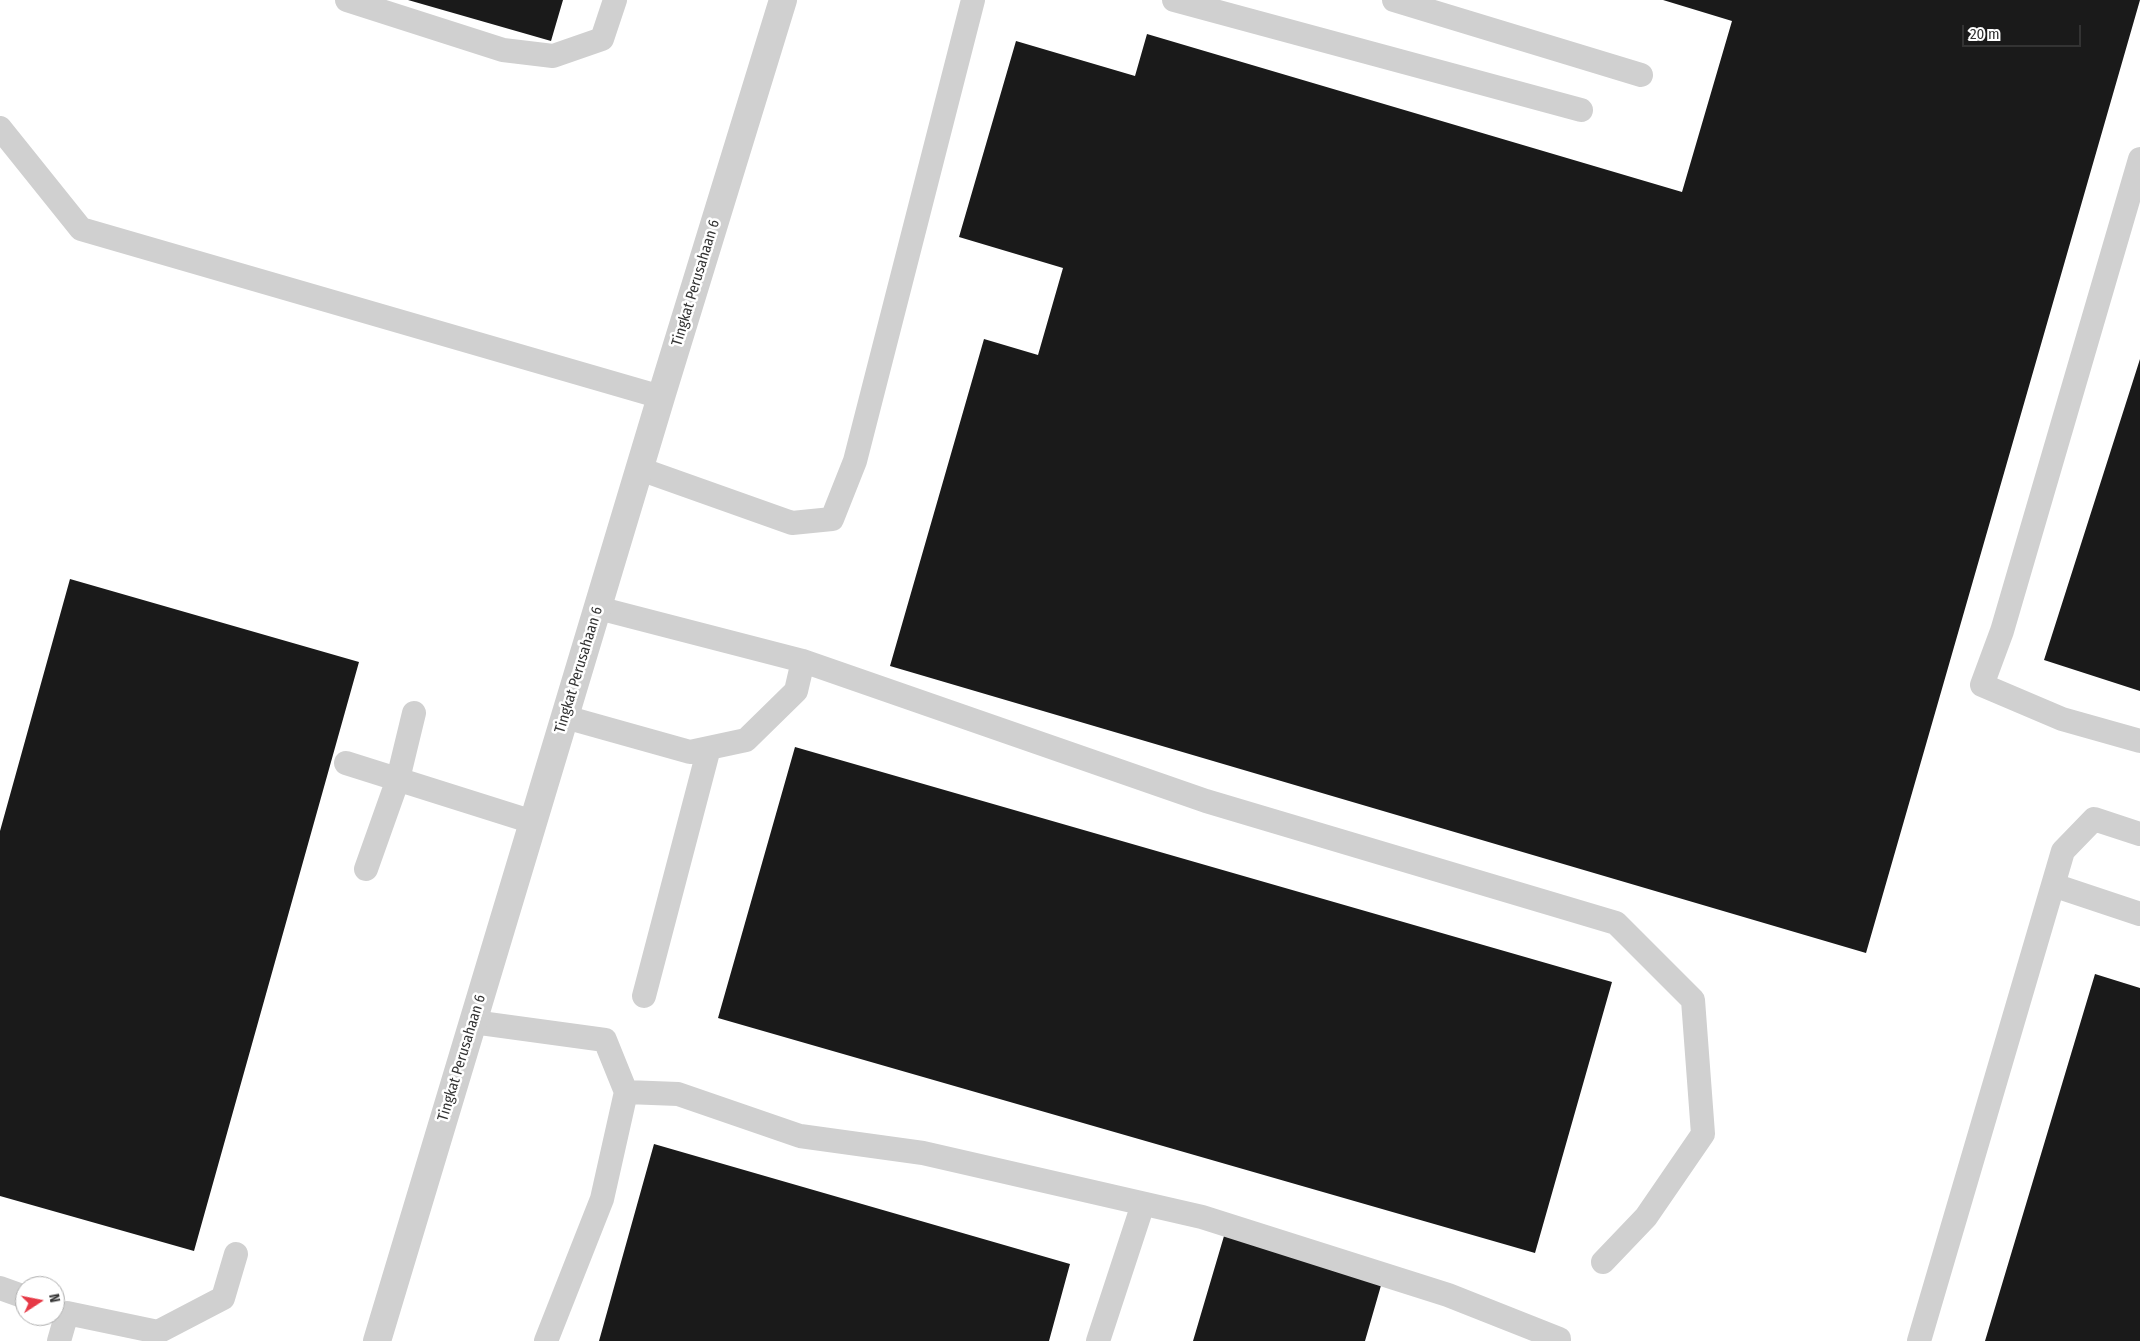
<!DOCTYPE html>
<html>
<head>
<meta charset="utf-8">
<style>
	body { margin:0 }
	#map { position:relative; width:2140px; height:1341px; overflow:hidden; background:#fff; font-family:"Fira Sans Condensed",sans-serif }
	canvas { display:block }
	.north { position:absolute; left:15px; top:1276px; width:50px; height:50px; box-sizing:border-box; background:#fff; border:1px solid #adadad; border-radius:50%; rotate:79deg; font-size:14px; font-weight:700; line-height:20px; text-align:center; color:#333 }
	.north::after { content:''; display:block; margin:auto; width:18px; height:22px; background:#e63946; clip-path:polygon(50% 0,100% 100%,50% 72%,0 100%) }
	.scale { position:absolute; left:1962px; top:25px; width:119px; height:22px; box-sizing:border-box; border:2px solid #333; border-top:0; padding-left:6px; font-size:15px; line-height:18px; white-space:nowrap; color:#333; -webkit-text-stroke:4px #fff; paint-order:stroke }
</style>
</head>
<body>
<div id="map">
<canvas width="2140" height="1341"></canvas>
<div class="north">N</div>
<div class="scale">20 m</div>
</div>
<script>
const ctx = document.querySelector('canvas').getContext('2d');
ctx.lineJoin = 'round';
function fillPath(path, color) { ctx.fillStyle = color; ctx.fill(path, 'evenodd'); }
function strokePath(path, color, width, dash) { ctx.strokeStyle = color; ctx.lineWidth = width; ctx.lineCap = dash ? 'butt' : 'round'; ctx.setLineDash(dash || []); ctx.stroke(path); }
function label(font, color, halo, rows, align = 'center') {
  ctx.font = font + ' "Fira Sans Condensed",sans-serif'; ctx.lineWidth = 5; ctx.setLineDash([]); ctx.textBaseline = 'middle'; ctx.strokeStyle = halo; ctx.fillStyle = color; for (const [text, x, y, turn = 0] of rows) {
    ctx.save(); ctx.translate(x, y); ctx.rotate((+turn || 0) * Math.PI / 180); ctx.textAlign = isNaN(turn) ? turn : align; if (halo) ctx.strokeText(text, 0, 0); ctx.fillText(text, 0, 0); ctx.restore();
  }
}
const building = new Path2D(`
	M 408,0 L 563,0 L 551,41 Z
	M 1663,0 L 2140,0 L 1866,953 L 890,666 L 984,339 L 1038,355 L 1063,268 L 959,237 L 1016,41 L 1135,76 L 1147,34 L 1682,192 L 1732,21 Z
	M 2140,359 L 2140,691 L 2044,660 Z
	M 70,579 L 359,662 L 194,1251 L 0,1196 L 0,831 Z
	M 795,747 L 1612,982 L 1535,1253 L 718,1018 Z
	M 2095,974 L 2140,988 L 2140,1341 L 1985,1341 Z
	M 654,1144 L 1070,1264 L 1049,1341 L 599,1341 Z
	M 1224,1236 L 1382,1282 L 1365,1341 L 1193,1341 Z`);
const lane = new Path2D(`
	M 347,0 L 503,50 L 553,56 L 602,39 L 615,0
	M 1174,0 L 1581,110
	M 1394,0 L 1641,75
	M 0,128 L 81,229 L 661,397
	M 2140,159 L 2002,631 L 1982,685 L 2062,719 L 2140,741
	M 640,469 L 792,523 L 832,519 L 855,461 L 973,0
	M 598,608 L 803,661
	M 565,717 L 690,752 L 746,740 L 796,691 L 803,661 L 1206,801 L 1616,923 L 1693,1000 L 1703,1134 L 1646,1217 L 1603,1262
	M 346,763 L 533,822
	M 366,869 L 398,779 L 414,713
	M 2053,885 L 2140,914
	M 644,996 L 709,748
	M 473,1022 L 605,1040 L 626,1092 L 602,1199 L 546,1341
	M 626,1092 L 678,1094 L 800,1136 L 923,1153 L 1202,1217 L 1448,1295 L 1559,1339 L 1559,1341
	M 0,1288 L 25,1297
	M 59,1341 L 67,1313 L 158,1332 L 223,1298 L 236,1254
	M 1098,1341 L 1143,1204
	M 1919,1341 L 2063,851 L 2094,819 L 2140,834`);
const street = new Path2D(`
	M 377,1341 L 661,397 L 783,0`);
const streetNames = [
	["Tingkat Perusahaan 6",696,283,-73],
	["Tingkat Perusahaan 6",579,670,-73],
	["Tingkat Perusahaan 6",462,1058,-73]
];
fillPath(building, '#1a1a1a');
strokePath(lane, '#d0d0d0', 24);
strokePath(street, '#d0d0d0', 28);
label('15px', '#333', '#fff', streetNames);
</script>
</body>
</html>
